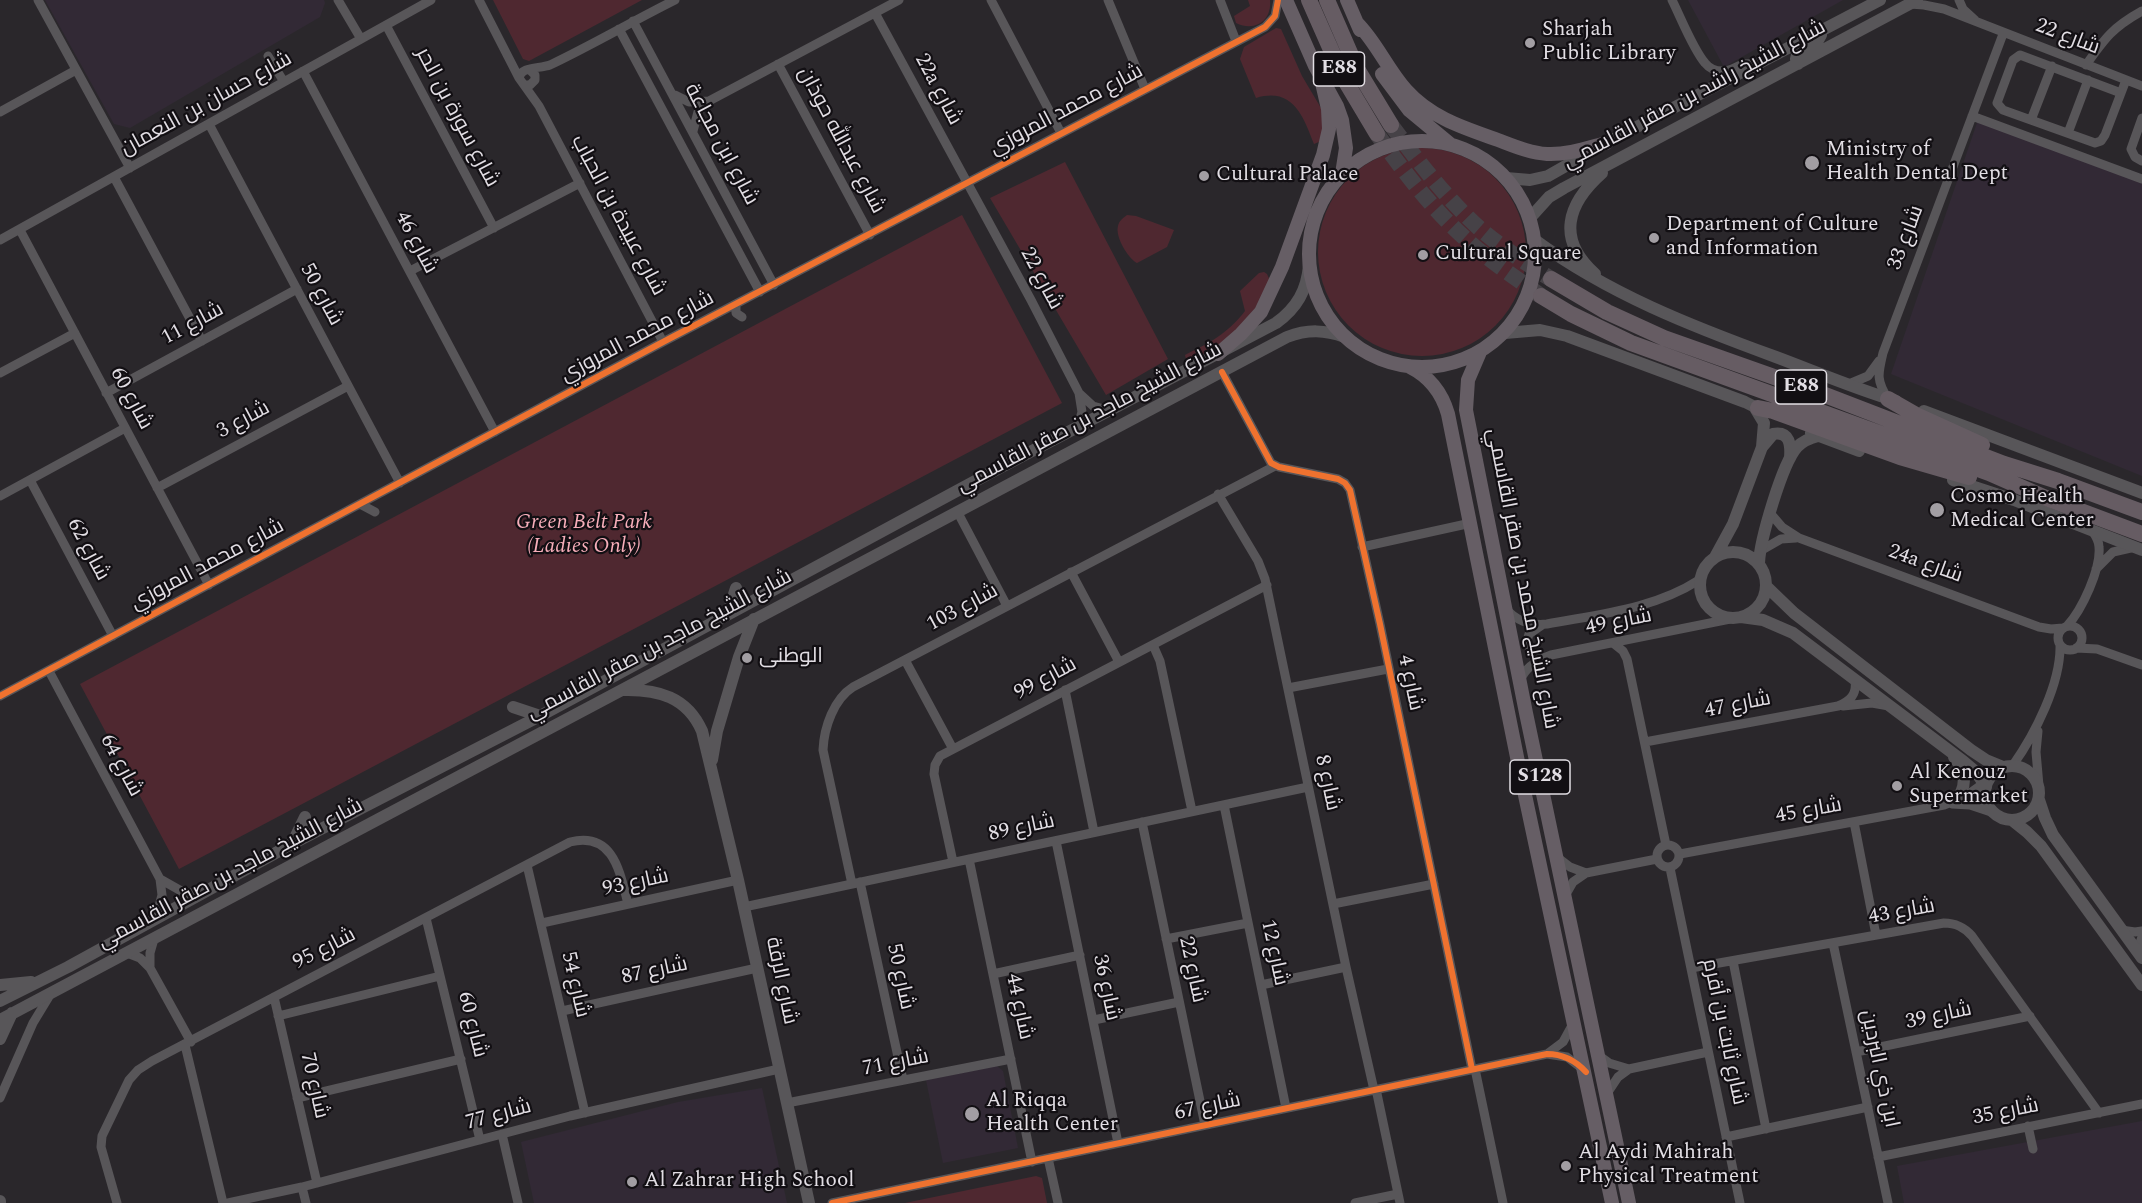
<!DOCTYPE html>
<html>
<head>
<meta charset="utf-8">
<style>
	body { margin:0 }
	canvas { display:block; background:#2a272b }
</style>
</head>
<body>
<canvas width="2142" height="1203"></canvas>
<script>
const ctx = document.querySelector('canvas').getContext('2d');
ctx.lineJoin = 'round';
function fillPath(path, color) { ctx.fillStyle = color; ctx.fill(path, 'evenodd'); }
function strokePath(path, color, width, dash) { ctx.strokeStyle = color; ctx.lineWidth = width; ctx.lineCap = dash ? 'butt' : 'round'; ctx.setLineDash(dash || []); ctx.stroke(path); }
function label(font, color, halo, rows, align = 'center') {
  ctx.font = font + ' Spectral,Cairo,serif'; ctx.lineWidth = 4.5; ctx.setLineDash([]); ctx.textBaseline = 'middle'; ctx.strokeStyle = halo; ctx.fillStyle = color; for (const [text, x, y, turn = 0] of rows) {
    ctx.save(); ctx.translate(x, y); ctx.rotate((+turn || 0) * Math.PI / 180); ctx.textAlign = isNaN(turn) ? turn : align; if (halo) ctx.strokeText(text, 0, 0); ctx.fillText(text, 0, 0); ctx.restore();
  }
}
const built = new Path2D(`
	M 45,0 L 324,0 L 325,3 L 320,17 L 130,128 L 114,124 Z
	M 1688,0 L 1843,0 L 1724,67 Z
	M 1978,120 L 2142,178 L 2142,476 L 1891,374 Z
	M 997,1066 L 1003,1071 L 1018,1148 L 943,1163 L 926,1080 Z
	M 762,1088 L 787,1203 L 534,1203 L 521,1142 L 678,1102 Z
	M 2142,1121 L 2142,1203 L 1904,1203 L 1897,1166 Z`);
const green = new Path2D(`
	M 493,0 L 642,0 L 529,61 L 523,59 Z
	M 1248,0 L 1270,0 C 1272,21 1255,32 1236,23 L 1234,16 L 1250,6 Z
	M 1276,28 L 1281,29 L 1302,76 L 1321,108 L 1324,119 L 1321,141 L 1314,144 C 1303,116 1293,87 1256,98 L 1240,59 L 1244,47 Z
	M1318 252a104 104 0 1 1 208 0a104 104 0 1 1-208 0Z
	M 1065,162 L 1168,359 L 1106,395 L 990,198 Z
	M 962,215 L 1062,403 L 179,869 L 80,684 Z
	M 1127,215 L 1136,216 L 1174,230 L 1167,247 L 1137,263 C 1128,258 1115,237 1118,226 C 1119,221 1123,218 1127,215 Z
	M 1264,272 L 1267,274 L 1271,283 L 1253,314 L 1220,346 L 1189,362 L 1186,359 L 1185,355 C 1211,342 1227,334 1245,311 L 1240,291 L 1259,273 Z
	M 1036,1176 L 1042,1178 L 1047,1203 L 905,1203 Z`);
const highwayTunnel = new Path2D(`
	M 1391,125 C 1418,161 1445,197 1479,228 C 1501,247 1526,263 1551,279
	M 1377,134 C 1404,172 1432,209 1467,240 C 1490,261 1516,278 1541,296`);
const street = new Path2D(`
	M 38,0 L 130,168
	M 338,0 L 361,39
	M 479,0 L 519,78
	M 991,0 L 1061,133
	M 1108,0 L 1145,89
	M 1220,0 L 1236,41
	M 1672,0 C 1681,18 1693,49 1705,63 C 1709,68 1715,71 1722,71 C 1737,71 1738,60 1757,65
	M 1959,0 L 1963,9 L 1975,20
	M 1910,4 L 1924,5 L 1944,9 L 2142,86
	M 875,13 L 1031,300 L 1079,393 L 1082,412 L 1077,429
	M 633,21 L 774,285
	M 386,25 L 494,228
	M 619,29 L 760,292
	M 268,56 L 284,82
	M 778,64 L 870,235
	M 2086,65 C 2105,38 2113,27 2142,11
	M 530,70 L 535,75 L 535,80 L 530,85 L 524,85 L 519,78 C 521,66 539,69 550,65 C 592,45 633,21 675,0
	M 303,71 L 495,432
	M 524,85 L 539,106 L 663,342
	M 2121,93 L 2020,55 L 2013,60 L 1997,103 L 2003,110 L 2095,143 L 2101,141 L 2105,135 L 2126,80
	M 675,95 L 689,102 L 709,101
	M 0,112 L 76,70
	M 1972,116 L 2142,179
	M 2142,118 L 2131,149 L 2135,157 L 2142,161
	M 2031,120 L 2052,66
	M 209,124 L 400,483
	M 693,131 L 698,112 L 709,101 L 899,0
	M 2068,133 L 2088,80
	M 114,177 L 202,341
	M 20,230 L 209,585
	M 0,240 L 431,0
	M 410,271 L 580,183
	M 736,305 L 736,313 L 742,317
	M 1222,372 L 1271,463 L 1279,467 L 1338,479 L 1345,483 L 1350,490 L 1380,624 L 1472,1069
	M 0,373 L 75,333
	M 1849,384 L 1868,376 L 1879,361
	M 106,393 L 297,289
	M 1080,394 L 1093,406 L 1111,411
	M 1888,399 C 1876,380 1878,374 1883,353 L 2003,34
	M 30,480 L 113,636
	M 157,488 L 348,386
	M 1218,494 L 1258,561 L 1265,579 L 1346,967 L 1374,1090
	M 0,496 L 125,428
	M 360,504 L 375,512
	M 957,511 L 1007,606
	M 1770,513 L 1782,527 L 1799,538 L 2039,627 L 2051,629 L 2063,628
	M 1362,547 L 1471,523
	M 1760,551 L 1781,539 L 1796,538
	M 2096,569 L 2113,552 L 2135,547
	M 1071,572 L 1119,662
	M 1505,607 C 1515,621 1531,626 1547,624 C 1600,614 1654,609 1699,580
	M 1542,625 L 1529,634 C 1524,648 1532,653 1544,658
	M2058 638a12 12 0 1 1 24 0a12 12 0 1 1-24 0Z
	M 2067,626 C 2082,610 2101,569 2099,547 C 2099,540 2095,535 2091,529
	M 1613,643 L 1623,651 L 1627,659 L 1666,845
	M 1153,645 L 1160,661 L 1192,811
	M 2076,648 L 2097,649 L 2142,665
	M 905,660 L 953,749
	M 49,671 L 160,879 L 162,895 L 156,918
	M 1520,681 C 1525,667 1537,660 1551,655 L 1735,618
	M 1288,688 L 1388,669
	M 1065,690 L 1094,832
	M 0,696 L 663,342 L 1265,27 L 1275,16 L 1278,0
	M 1843,706 L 1872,703 L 1889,706
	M 2038,731 L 2036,752 L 2039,786
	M 1645,742 L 1838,706 C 1850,701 1857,695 1855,680
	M 2013,765 C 2035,734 2061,683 2060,645
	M 1952,804 L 1970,805 L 1994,813
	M 1224,805 L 1286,1108
	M 1142,822 L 1205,1125
	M 1854,822 L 1876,935
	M 1056,841 L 1118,1143
	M1657 856a11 11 0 1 1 22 0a11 11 0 1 1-22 0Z
	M 1680,854 L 1944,805 L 1966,796 L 1987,781
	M 1557,857 L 1570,867 L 1586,873
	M 969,859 L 1032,1162
	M 953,862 L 934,774 L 935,765 L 940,756 L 1267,585
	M 527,865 L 585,1113
	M 1670,868 L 1740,1203
	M 160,879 L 183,892 L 200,894
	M 860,882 L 903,1080
	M 852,884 L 823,750 C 824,727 834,699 853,687 L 1275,466
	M 1565,896 L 1573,882 L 1586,873 L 1657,859
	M 1333,904 L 1434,884
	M 744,907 L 1308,787
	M 426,918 L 480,1140
	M 542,923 L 738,880
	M 2121,930 L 2135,932 L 2142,931
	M 1166,939 L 1248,923
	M 1833,943 L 1888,1203
	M 2137,951 L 2142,937
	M 127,953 L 140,958 L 150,968 L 191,1042
	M 1733,961 L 1766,1129
	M 150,968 L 150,953 L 154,939
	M 1691,968 L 1944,923 C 1956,923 1964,927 1972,936 L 2099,1113
	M 993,974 L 1080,955
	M 1261,985 L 1346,967
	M 274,997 L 317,1183
	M 562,1011 L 757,968
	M 278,1016 L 440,976
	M 1094,1020 L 1179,1002
	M 185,1045 L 223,1203
	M 1856,1052 L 2030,1016
	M 1547,1054 L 1563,1042 L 1574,1022
	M 1598,1055 L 1609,1063 L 1629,1069 L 1708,1052
	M 1475,1069 L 1503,1203
	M 1376,1089 L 1400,1203
	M 1606,1095 L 1618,1077 L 1629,1069
	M 0,1098 L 33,1023 L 50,995
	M 297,1098 L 461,1059
	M 787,1103 L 1011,1059
	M 2028,1126 L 2033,1149
	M 502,1134 L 518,1203
	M 1726,1137 L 1868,1107
	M 1878,1157 L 2142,1104
	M 1048,1158 L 1058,1203
	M 302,1187 L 306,1203
	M 117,1203 L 101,1147 L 102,1136 L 129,1080 L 138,1070 L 152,1061 L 570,842 C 614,831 620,873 628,904
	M 228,1203 L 302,1187 L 570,1116 L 779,1069
	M 832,1203 L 1547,1054 L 1567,1057 L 1584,1070
	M 1355,1203 L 1398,1194`);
const secondary = new Path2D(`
	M 1798,64 L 1796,59 L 1797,55 L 1817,42 L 1821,35
	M 1506,178 L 1530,180 L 1548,176 L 1606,143 L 1880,0
	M 1530,218 L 1549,197 L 1564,188 L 1917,0
	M 1535,240 C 1609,294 1691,326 1776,357 C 1816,372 1856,389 1896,401
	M 1595,274 C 1556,239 1567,204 1602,173
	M 1505,333 L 1540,330 L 1567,336 L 1745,402 L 1765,412
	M 1924,411 L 2142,493
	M 1811,433 L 1859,451
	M 1762,447 L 1773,434 C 1790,431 1791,445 1790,458
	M 1953,480 L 2014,500 L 2142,550
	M1700 585a33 33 0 1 1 66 0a33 33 0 1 1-66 0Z
	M 1715,557 L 1733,524 L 1762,447 L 1764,423 L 1755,408
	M 1759,563 C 1760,540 1782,464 1797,447 C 1803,441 1810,438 1818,436
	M 1766,586 L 1794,613 L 1971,750 L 1986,760 L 2003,767
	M 728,613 L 736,588
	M 1741,617 L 1763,620 L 1793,633 L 1963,761 L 1976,772 L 1986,787
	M 623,690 C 658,689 687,697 702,731 L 738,880 L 809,1203
	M 513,707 L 540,716
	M 1954,757 C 1966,772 1968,787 1955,801
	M 712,760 L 717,731 L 739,657 L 754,619
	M1985 793a27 27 0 1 1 54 0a27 27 0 1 1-54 0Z
	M 2039,800 L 2045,818 L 2053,835 L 2142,958
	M 2012,820 L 2027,832 L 2041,846 L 2142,985
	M 292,844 L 305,817
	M 0,985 L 31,982
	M 0,1001 L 68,967 L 292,844 L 540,716 L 990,473 L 1276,323 C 1297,308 1307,290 1309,265
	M 0,1020 L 1287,337 C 1308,329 1325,330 1345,337
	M 0,1039 L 12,1013
	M 0,1201 L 0,1203`);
const primary = new Path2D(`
	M 1286,0 L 1315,66 L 1337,106 L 1342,120 L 1346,148 L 1342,174
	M 1347,0 L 1360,30
	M 1357,23 C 1377,43 1387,69 1406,90 C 1431,118 1464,128 1498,140 C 1514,146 1530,153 1547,154 C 1567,155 1587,148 1606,143
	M 1382,74 L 1409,110 L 1450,144
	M1309 254a113 113 0 1 1 226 0a113 113 0 1 1-226 0Z
	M 1480,352 L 1468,380 L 1466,410 L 1526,713 L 1629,1203
	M 1218,354 L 1241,334 L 1261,312 L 1282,267 L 1323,155 L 1329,129 L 1328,109 L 1320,74
	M 1410,367 C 1430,377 1442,393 1448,414 L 1519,767 L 1612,1203`);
const highway = new Path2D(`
	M 1309,0 L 1343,77 L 1377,134
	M 1327,0 L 1357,69 L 1391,125
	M 1551,279 L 1607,312 L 1664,338 L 1825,395 L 2004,464 L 2058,481 L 2142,512
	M 1541,296 L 1571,314 L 1631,343 L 1989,473 L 2046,498 L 2142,534
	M 1888,399 L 1916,415 L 1982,445
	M 1758,408 L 1773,411 L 1900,457 L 1969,477`);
const cycleway = new Path2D(`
	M 1222,372 L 1271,463 L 1279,467 L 1338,479 L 1345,483 L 1350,490 L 1380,624 L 1472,1069
	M 0,696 L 663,342 L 1265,27 L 1275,16 L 1278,0
	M 832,1203 L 1547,1054 C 1563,1054 1575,1060 1586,1072`);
const markers = [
	[1530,43,6,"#a29ea3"],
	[1812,163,8,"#a29ea3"],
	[1204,176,6,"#a29ea3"],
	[1654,238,6,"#a29ea3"],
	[1423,255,6,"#a29ea3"],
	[1937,510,8,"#a29ea3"],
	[747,658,6,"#a29ea3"],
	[1897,786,6,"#a29ea3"],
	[972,1114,8,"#a29ea3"],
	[1566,1166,6,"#a29ea3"],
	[632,1182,6,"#a29ea3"]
];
const shields = [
	[1339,69,51],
	[1801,387,51],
	[1540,777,60]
];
const shieldNames = [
	["E88",1339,69],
	["E88",1801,387],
	["S128",1540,777]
];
const poiNames = [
	["Sharjah",1542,31],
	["Public Library",1542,55],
	["Ministry of",1826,151],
	["Health Dental Dept",1826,175],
	["Cultural Palace",1216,176],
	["Department of Culture",1666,226],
	["and Information",1666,250],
	["Cultural Square",1435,255],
	["Cosmo Health",1950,498],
	["Medical Center",1950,522],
	["الوطنی",759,658],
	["Al Kenouz",1909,774],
	["Supermarket",1909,798],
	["Al Riqqa",986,1102],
	["Health Center",986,1126],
	["Al Aydi Mahirah",1578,1154],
	["Physical Treatment",1578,1178],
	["Al Zahrar High School",644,1182]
];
const streetNames = [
	["شارع 22",2067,38,21],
	["22a شارع",937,90,62],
	["شارع الشيخ راشد بن صقر القاسمي",1695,96,-28],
	["شارع حسان بن النعمان",207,105,-29],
	["شارع محمد المروزي",1067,111,-28],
	["شارع سورة بن الحر",456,118,62],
	["شارع عبدالله حوذان",840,141,62],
	["شارع ابن مجاعة",720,145,62],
	["شارع عبيدة بن الحباب",617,216,62],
	["شارع 33",1907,238,-69],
	["شارع 46",415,243,62],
	["شارع 22",1040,279,62],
	["شارع 50",320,295,62],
	["شارع 11",193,325,-28],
	["شارع محمد المروزي",638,338,-28],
	["شارع 60",130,399,62],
	["شارع الشيخ ماجد بن صقر القاسمي",1090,419,-28],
	["شارع 3",244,421,-28],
	["شارع 62",87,550,62],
	["24a شارع",1925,565,20],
	["شارع محمد المروزي",208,566,-28],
	["شارع الشيخ محمد بن صقر القاسمي",1521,579,79],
	["شارع 103",963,609,-28],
	["شارع 49",1619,623,-11],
	["شارع الشيخ ماجد بن صقر القاسمي",660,646,-28],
	["شارع 99",1046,680,-28],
	["شارع 4",1409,683,78],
	["شارع 47",1738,706,-11],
	["شارع 64",120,766,62],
	["شارع 8",1326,783,78],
	["شارع 45",1809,812,-10],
	["شارع 89",1022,829,-12],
	["شارع الشيخ ماجد بن صقر القاسمي",231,875,-28],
	["شارع 93",636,884,-12],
	["شارع 43",1902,913,-10],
	["شارع 95",325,950,-27],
	["شارع 12",1273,953,78],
	["شارع 22",1191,970,78],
	["شارع 87",655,972,-12],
	["شارع 50",899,977,78],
	["شارع الرقة",780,981,78],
	["شارع 54",574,985,77],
	["شارع 36",1105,988,78],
	["شارع 44",1018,1007,78],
	["شارع 39",1939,1017,-12],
	["شارع 60",471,1025,76],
	["شارع ثابت بن أقرم",1723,1032,78],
	["شارع 71",896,1064,-11],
	["ابن ذي البردين",1878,1069,78],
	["شارع 70",313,1086,77],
	["شارع 67",1208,1108,-12],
	["شارع 35",2006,1113,-11],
	["شارع 77",499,1116,-15]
];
const parkNames = [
	["Green Belt Park",584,524],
	["(Ladies Only)",584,548]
];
fillPath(built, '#322935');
fillPath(green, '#4f2830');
strokePath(highwayTunnel, '#464247', 16, [16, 8]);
strokePath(street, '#585659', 9);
strokePath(secondary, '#585659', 12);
strokePath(primary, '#665e65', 14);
strokePath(highway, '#665c63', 16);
strokePath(cycleway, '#ef722f', 6);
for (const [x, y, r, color] of markers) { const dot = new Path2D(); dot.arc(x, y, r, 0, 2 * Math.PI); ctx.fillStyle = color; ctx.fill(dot); strokePath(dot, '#120f13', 2); }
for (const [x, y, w] of shields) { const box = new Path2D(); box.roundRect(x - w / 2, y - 17, w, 34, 4.5); ctx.fillStyle = '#120f13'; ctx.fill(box); strokePath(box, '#e2dee4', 1.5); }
label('bold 20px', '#e2dee4', null, shieldNames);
label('21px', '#e2dee4', '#120f13', poiNames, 'left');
label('21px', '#e2dee4', '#120f13', streetNames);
label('italic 21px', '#f7aeba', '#120f13', parkNames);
</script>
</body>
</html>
